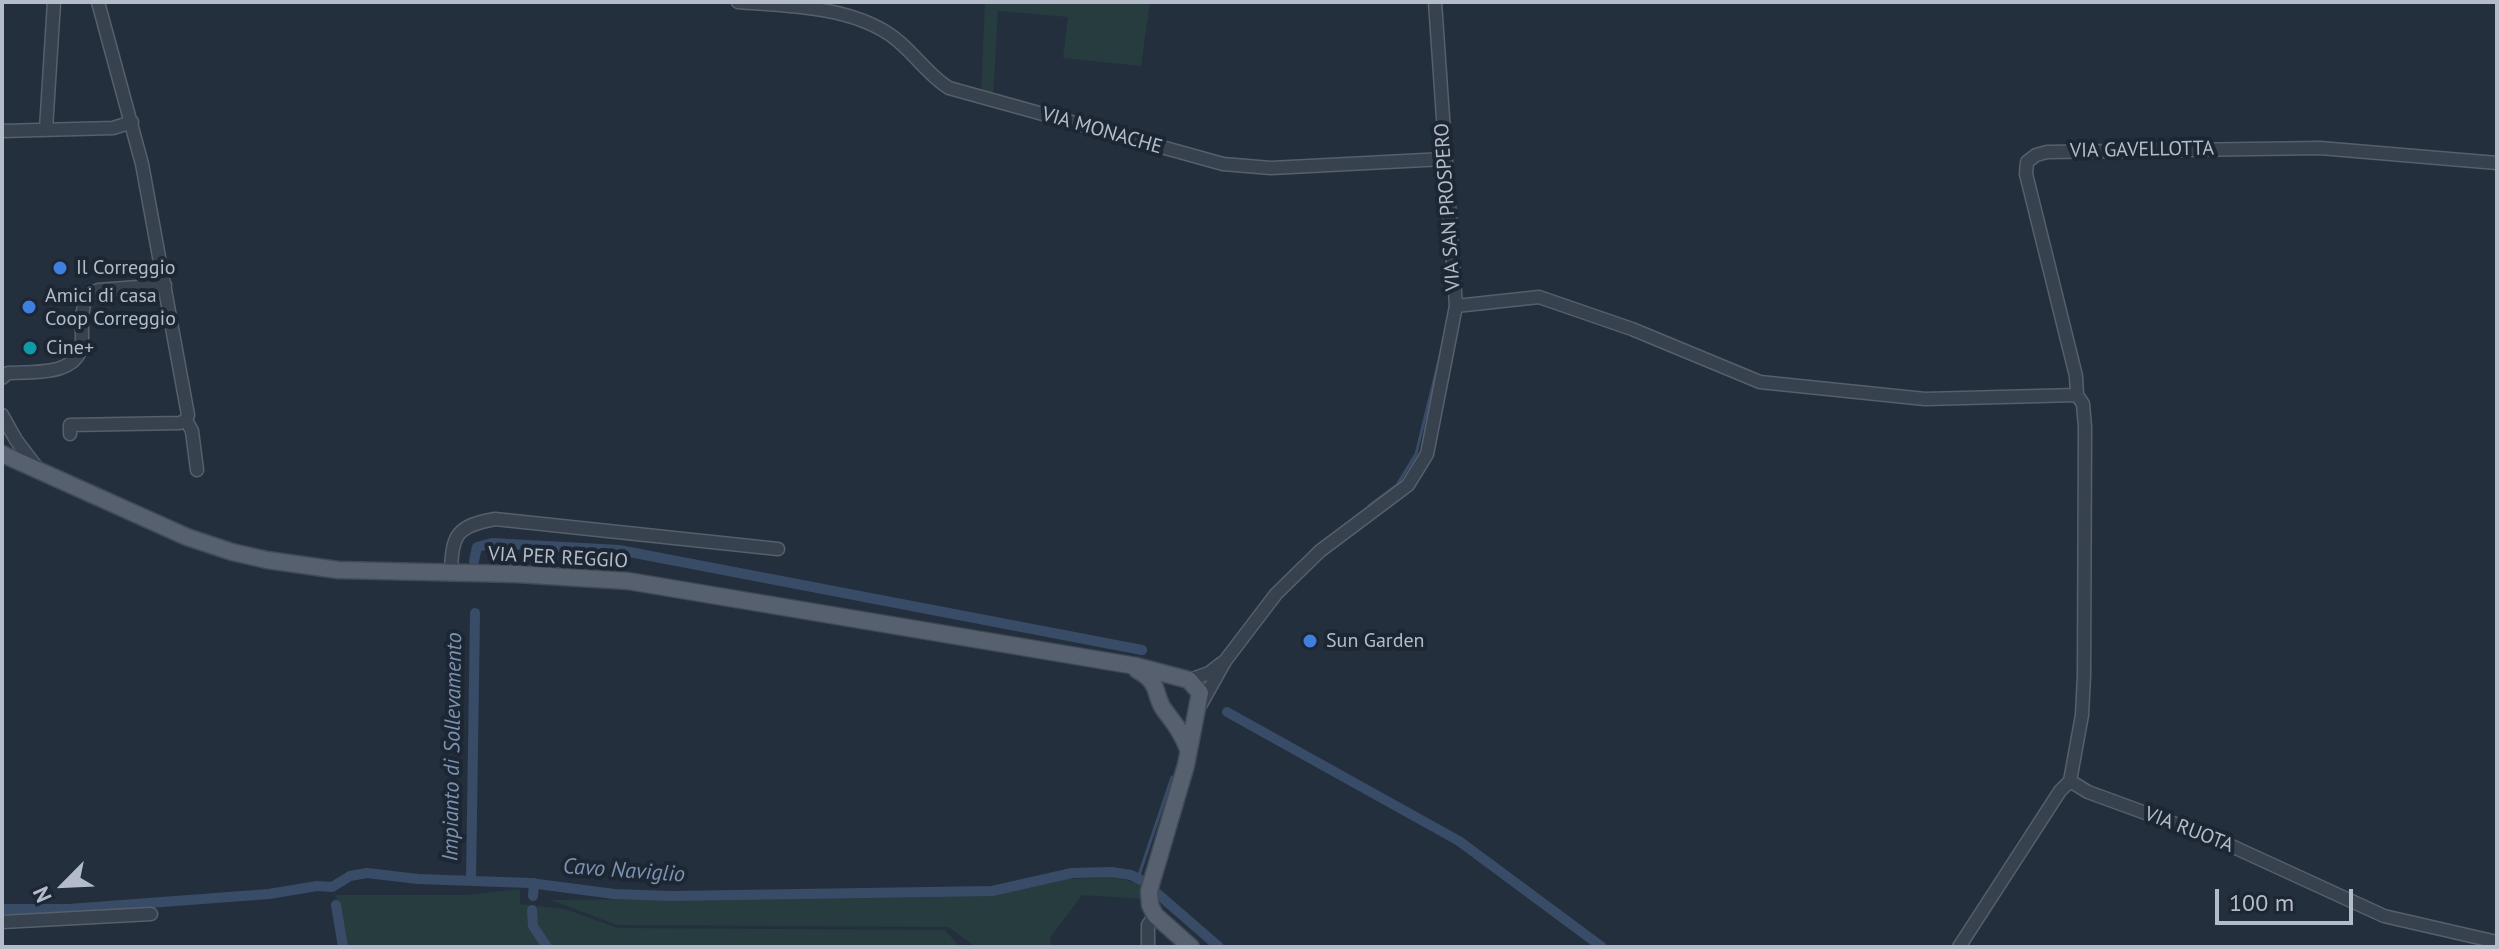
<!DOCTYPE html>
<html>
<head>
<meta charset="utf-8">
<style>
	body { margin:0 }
	#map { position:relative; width:2499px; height:949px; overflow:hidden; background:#242f3e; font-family:"PT Sans",sans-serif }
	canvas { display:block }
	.frame { position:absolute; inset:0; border:4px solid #b4bcc9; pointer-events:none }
	.north { position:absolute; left:24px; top:845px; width:80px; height:80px; -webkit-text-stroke:6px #1d2633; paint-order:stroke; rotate:246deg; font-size:22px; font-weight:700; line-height:32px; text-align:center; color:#b4bcc9 }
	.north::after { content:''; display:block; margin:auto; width:28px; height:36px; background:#b4bcc9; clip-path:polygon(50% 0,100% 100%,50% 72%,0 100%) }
	.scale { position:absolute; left:2215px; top:889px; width:138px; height:36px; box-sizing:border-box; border:4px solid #b4bcc9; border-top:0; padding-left:10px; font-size:24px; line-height:28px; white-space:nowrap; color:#b4bcc9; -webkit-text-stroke:6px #1d2633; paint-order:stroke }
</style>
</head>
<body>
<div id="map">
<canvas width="2499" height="949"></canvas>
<div class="frame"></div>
<div class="north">N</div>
<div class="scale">100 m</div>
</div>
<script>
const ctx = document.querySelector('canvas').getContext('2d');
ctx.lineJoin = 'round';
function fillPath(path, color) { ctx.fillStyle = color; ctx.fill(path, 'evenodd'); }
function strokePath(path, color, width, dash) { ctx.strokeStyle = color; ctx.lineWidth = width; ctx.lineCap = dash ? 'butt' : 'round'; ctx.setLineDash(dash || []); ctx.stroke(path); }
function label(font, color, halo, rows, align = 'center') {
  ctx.font = font + ' "PT Sans",sans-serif'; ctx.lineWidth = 8; ctx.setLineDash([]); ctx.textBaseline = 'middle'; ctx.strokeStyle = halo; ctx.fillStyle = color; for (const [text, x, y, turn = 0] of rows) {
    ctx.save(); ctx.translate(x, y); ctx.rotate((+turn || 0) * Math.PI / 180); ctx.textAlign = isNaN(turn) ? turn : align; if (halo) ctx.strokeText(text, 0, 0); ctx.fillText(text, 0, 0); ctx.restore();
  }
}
const green = new Path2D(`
	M 985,2 L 1150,2 L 1141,66 L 1063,58 L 1068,17 L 998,11 L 993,99 L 981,96 Z
	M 1114,877 L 1140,884 L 1141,899 L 1082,895 L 1050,938 L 1051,947 L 976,947 L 948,927 L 617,925 L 551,900 L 993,895 L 1068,879 Z
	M 520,889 L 520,904 L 565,909 L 618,928 L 945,930 L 960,947 L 345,947 L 336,895 L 467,895 Z`);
const stream = new Path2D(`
	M 1439,178 L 1448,274
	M 1369,506 L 1397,485 L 1416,454 L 1442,348
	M 1138,878 L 1172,777`);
const canal = new Path2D(`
	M 474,561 L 477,547 L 492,543 L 619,550 L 1142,650
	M 1227,712 L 1459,841 L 1602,947
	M 471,881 L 475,613
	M 533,896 L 534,883
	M 336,905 L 343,947
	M 2,909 L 69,909 L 269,894 L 317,886 L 332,887 L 350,876 L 367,873 L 418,879 L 530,883 L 614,894 L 671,896 L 992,891 L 1072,873 L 1112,872 L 1131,875 L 1143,881 L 1219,947
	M 532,910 L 533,926 L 547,947`);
const minor = new Path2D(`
	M 98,2 L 142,164 L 188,415 L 186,420 L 192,431 L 197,470
	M 738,2 C 787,6 847,6 889,34 C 912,49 926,74 949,88 L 1223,164 L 1271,168 L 1444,159
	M 46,129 L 54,2
	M 2,131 L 113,128 L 132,122
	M 1456,306 L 1539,297 L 1632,329 L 1760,382 L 1925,399 L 2077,395 L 2083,404 L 2085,427 L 2084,676 L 2082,715 L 2070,781
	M 2,378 L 8,373 C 36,372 83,376 82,338 C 82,323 81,310 87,295 L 98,290 L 165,285
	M 2077,395 L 2076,376 L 2026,174 L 2027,162 L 2036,155 L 2047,152 L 2320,148 L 2497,163
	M 2,415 L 16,440 L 38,469
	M 70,434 L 70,425 L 180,423 L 186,420
	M 451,573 C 452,535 456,526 495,519 L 778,549
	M 1189,680 L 1209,673 L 1222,663
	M 1201,704 L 1225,661 L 1276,594 L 1320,551 L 1408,485 L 1427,454 L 1456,306 L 1435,2
	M 2070,781 L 2088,792 L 2214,838 L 2384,916 L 2497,942
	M 2,922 L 151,914
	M 1148,947 L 1148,925 L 1155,915
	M 1959,947 L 2060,791 L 2070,781`);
const major = new Path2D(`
	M 2,454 L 187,537 L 232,552 L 267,560 L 338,570 L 516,574 L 628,581 L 1136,666 L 1189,680 L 1200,693 L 1186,765 L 1149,891 L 1150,905 L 1155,915 L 1191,947
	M 1137,670 C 1162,683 1153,696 1165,711 C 1175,724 1182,733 1188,749`);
const markers = [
	[60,268,8,"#3f7fe0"],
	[29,307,8,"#3f7fe0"],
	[30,348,8,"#0f9aa8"],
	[1310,641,8,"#3f7fe0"]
];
const streetNames = [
	["VIA MONACHE",1102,131,16],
	["VIA GAVELLOTTA",2142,150,-1],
	["VIA SAN PROSPERO",1448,207,-94],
	["VIA PER REGGIO",558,558,3],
	["VIA RUOTA",2189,830,21]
];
const poiNames = [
	["Il Correggio",76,268],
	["Amici di casa",45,296],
	["Coop Correggio",45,319],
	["Cine+",46,348],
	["Sun Garden",1326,641]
];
const waterNames = [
	["Impianto di Sollevamento",453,747,-89],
	["Cavo Naviglio",624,871,4]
];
fillPath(green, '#263c3f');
strokePath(stream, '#394c67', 3);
strokePath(canal, '#394c67', 10);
strokePath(minor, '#565f6c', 15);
strokePath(major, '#414a57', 19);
strokePath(minor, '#38414e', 12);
strokePath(major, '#56606e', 16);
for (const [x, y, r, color] of markers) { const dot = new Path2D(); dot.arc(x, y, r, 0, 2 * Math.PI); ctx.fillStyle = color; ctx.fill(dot); strokePath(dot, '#1d2633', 3); }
label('20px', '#b4bcc9', '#1d2633', streetNames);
label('20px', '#b4bcc9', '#1d2633', poiNames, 'left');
label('italic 22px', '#7c92b1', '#1d2633', waterNames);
</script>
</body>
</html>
